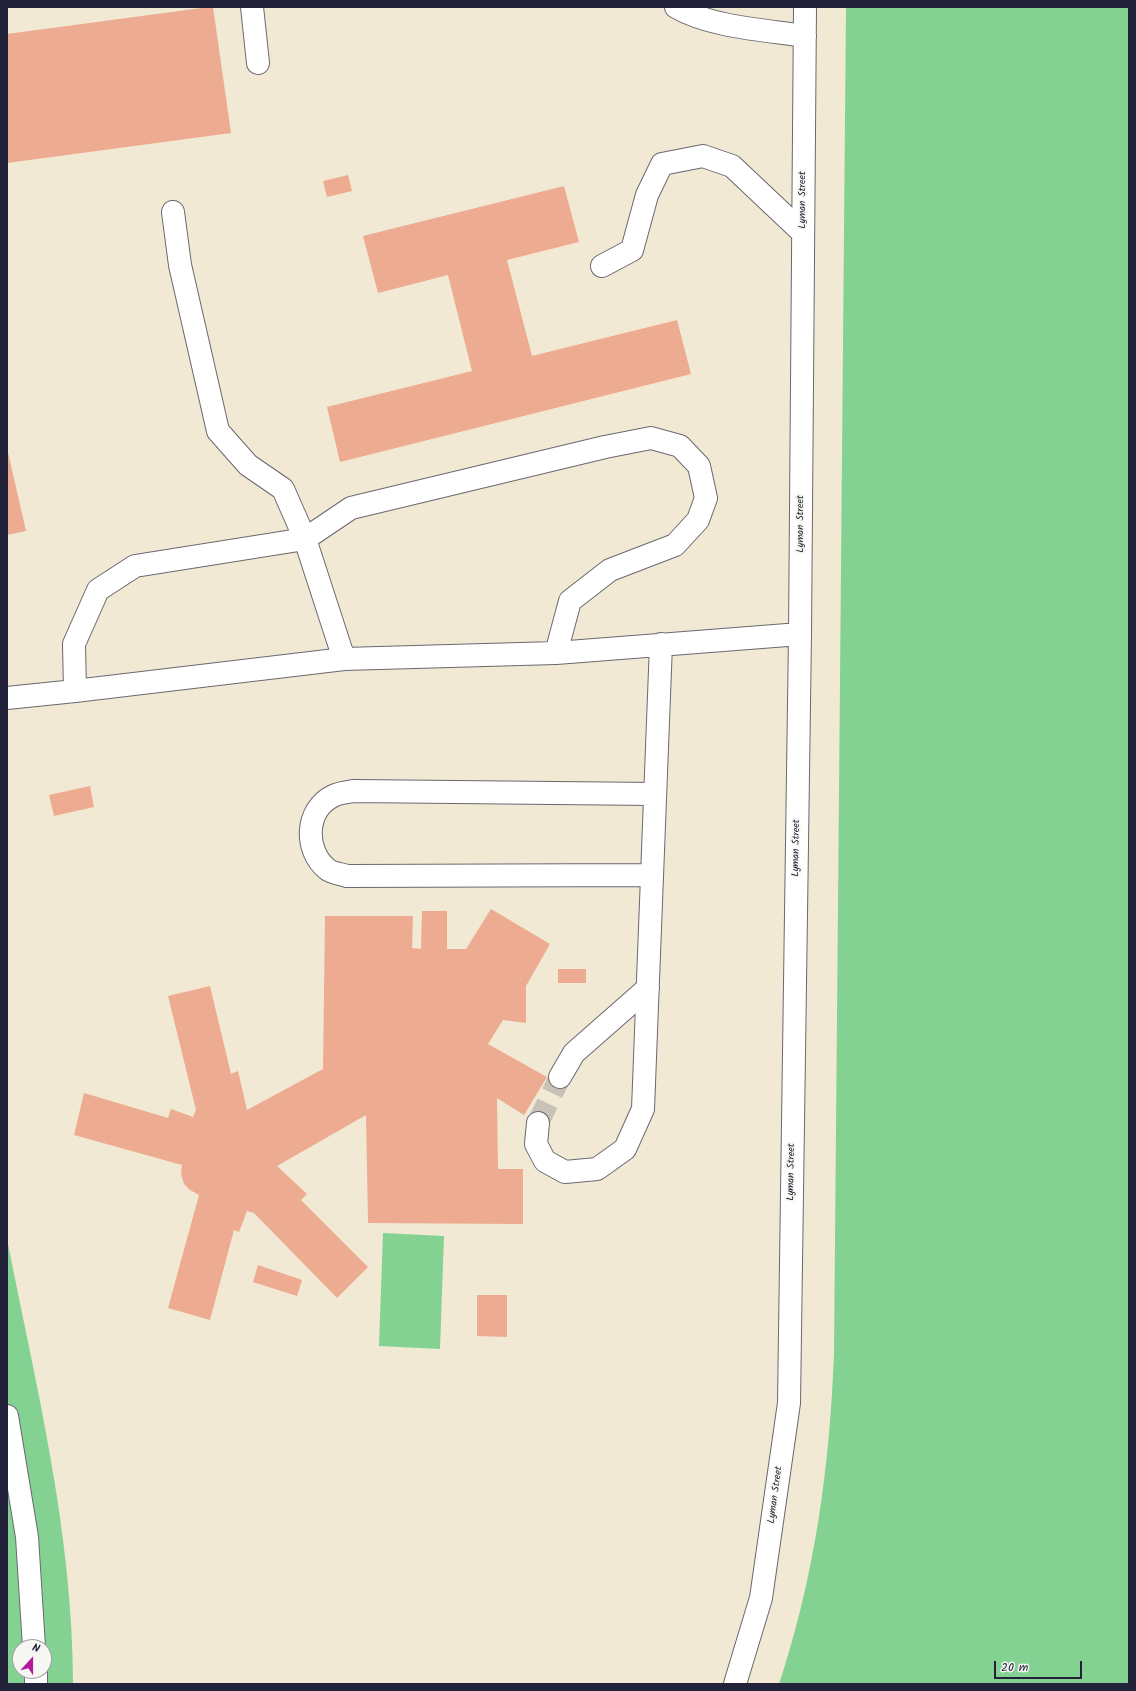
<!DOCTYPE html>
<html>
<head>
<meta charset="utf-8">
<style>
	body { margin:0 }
	#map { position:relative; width:1136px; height:1691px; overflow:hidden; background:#f1e9d3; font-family:Kalam,sans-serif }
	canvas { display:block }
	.frame { position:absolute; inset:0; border:8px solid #22223b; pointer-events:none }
	.north { position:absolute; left:12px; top:1639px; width:40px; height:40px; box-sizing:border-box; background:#f6f6f2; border:1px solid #a1a1a9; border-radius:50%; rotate:21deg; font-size:11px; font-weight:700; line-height:16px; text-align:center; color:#22223b }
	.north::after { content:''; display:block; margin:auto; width:14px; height:18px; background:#b5179e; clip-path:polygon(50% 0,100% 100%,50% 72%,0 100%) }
	.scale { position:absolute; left:994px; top:1661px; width:88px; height:18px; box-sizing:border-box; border:2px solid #22223b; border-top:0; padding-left:5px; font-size:12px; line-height:14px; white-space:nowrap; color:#22223b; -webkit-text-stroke:3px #f6f6f2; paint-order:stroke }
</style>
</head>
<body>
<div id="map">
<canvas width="1136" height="1691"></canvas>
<div class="frame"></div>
<div class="north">N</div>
<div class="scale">20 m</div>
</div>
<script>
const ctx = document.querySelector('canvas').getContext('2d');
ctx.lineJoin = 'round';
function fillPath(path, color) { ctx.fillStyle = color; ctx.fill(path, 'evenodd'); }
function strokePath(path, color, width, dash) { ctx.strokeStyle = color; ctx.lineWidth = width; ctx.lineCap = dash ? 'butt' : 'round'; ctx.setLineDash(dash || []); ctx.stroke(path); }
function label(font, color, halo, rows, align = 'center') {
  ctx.font = font + ' Kalam,sans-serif'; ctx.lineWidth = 3.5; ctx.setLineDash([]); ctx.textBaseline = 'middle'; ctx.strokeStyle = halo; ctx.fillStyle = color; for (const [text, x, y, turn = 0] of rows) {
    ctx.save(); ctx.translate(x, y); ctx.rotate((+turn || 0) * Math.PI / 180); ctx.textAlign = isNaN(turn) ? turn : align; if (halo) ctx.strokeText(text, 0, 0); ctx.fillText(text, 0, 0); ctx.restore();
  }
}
const green = new Path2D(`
	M 846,7 L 1129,7 L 1129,1684 L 779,1684 C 815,1576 830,1465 834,1352 Z
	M 383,1233 L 444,1236 L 440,1349 L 379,1346 Z
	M 7,1239 C 36,1386 73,1533 73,1684 L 7,1684 ZM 20,1647 L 44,1647 L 44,1671 L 20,1671 Z`);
const building = new Path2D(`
	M 209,7 L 213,7 L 231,133 L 7,163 L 7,34 Z
	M 348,175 L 352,191 L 327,197 L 323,181 Z
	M 564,186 L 579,242 L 507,260 L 532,356 L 677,320 L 691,374 L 340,462 L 327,407 L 472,371 L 448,275 L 378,293 L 363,236 Z
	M 7,448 L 26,531 L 7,535 Z
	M 90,786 L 94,807 L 54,816 L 49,795 Z
	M 491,909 L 550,944 L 526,986 L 526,1023 L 503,1020 L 488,1044 L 547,1077 L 524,1115 L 497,1098 L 498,1169 L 523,1169 L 523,1224 L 368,1223 L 366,1115 L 277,1166 L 307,1194 L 301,1200 L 368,1267 L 337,1298 L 254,1213 L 247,1211 L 239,1232 L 234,1230 L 210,1320 L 168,1308 L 199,1195 L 190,1190 L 184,1184 L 181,1174 L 182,1165 L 74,1135 L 84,1093 L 168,1118 L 171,1109 L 193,1117 L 196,1110 L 168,996 L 210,986 L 231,1074 L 238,1071 L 247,1110 L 323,1069 L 325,916 L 413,916 L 412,948 L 421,949 L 422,911 L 447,911 L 447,949 L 466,949 Z
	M 558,969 L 586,969 L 586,983 L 558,983 Z
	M 258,1265 L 302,1280 L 297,1296 L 253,1282 Z
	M 477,1295 L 507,1295 L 507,1337 L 477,1336 Z`);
const minorTunnel = new Path2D(`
	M 538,1123 L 560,1077`);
const minor = new Path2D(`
	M 252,7 L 258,63
	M 676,7 C 710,27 765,30 805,36
	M 173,212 L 180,265 L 218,431 L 248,465 L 283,489 L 305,539 L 344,659
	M 602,266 L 632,250 L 647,195 L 662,164 L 703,156 L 732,166 L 803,233
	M 75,691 L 74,644 L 98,590 L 135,566 L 305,539 L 351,508 L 605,447 L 651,438 L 680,446 L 699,466 L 706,498 L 698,520 L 675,545 L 610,570 L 570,601 L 556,653
	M 7,698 L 75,691 L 344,659 L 556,653 L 800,634
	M 652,875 L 347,876 C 341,874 331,873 327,869 C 304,850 305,810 333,796 C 339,793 347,792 354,791 L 655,794
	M 560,1077 L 574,1053 L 648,988
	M 538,1123 L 536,1144 L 545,1161 L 565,1172 L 597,1169 L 625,1149 L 643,1109 L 661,644
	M 7,1416 L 27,1537 L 34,1647
	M 36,1671 L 36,1684
	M 735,1684 L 761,1598 L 789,1403 L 800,634 L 805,7`);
const streetNames = [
	["Lyman Street",803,200,-90],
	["Lyman Street",801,524,-90],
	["Lyman Street",797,848,-89],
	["Lyman Street",792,1172,-89],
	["Lyman Street",776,1495,-82]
];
fillPath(green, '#83d292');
fillPath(building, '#edab91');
strokePath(minorTunnel, '#c8c1b5', 22, [22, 11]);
strokePath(minor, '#6a6870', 24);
strokePath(minor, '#fff', 22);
label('10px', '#22223b', '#f6f6f2', streetNames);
</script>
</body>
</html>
